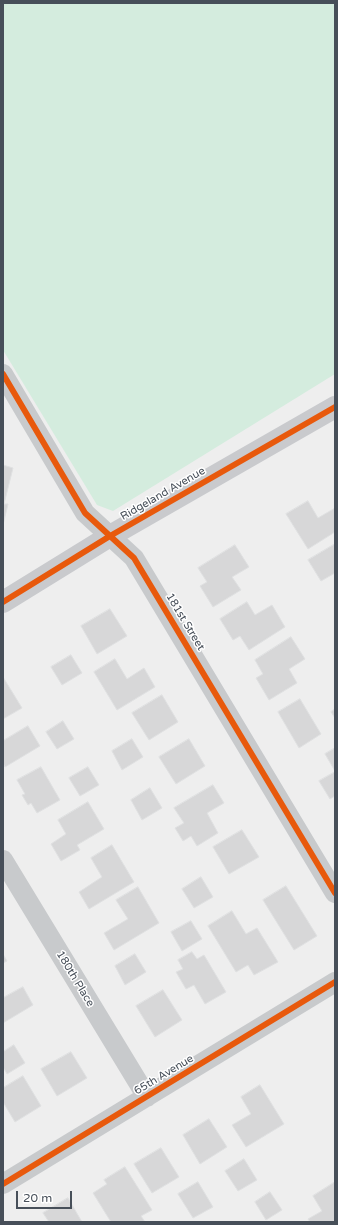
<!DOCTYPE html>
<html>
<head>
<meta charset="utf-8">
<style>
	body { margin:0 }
	#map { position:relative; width:338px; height:1225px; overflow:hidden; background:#eee; font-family:"Varela Round",sans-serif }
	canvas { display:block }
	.frame { position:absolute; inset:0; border:4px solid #474f59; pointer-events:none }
	.scale { position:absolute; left:16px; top:1191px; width:56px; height:18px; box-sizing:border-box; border:2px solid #474f59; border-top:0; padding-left:5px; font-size:12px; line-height:14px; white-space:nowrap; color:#474f59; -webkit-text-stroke:3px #fff; paint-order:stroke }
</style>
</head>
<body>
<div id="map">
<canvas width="338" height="1225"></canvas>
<div class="frame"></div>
<div class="scale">20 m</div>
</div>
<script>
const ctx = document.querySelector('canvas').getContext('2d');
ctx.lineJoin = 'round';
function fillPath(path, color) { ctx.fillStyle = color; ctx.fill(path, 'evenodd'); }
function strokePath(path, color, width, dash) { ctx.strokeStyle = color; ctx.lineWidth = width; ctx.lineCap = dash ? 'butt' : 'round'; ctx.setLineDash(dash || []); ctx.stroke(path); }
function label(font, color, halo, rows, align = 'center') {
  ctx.font = font + ' "Varela Round",sans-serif'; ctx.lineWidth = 3; ctx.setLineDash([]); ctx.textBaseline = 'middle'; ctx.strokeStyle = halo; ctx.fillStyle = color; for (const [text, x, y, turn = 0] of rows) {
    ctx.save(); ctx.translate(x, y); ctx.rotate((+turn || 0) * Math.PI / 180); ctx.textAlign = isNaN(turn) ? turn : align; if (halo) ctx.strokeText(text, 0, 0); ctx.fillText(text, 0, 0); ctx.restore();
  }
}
const green = new Path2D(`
	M 3,3 L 335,3 L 335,374 L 113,511 L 97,505 L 3,350 Z`);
const building = new Path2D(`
	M 3,465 L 13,468 L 4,504 L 8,504 L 3,525 Z
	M 308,501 L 318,518 L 335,508 L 335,532 L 308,549 L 286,514 Z
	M 335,544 L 335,573 L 321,581 L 308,560 Z
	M 235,545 L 249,567 L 232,577 L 241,590 L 213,607 L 200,586 L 207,582 L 198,568 Z
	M 247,602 L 255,615 L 272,605 L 285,627 L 249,650 L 240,636 L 233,640 L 220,619 Z
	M 110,609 L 127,636 L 97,654 L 81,626 Z
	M 291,637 L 305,659 L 289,669 L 297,683 L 269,700 L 256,678 L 263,674 L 255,660 Z
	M 71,655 L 82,673 L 62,685 L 51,667 Z
	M 115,659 L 127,679 L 144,668 L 155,687 L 117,710 L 94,672 Z
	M 3,677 L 22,708 L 3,719 Z
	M 162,695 L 178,722 L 149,740 L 132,713 Z
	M 300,699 L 321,734 L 299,748 L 278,712 Z
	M 335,709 L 335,718 L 331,712 Z
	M 63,721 L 74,739 L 57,749 L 46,732 Z
	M 28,726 L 40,746 L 5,767 L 3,763 L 3,741 Z
	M 132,739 L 143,757 L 122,770 L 112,751 Z
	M 189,739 L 205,766 L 176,784 L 159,757 Z
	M 335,748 L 335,771 L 325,754 Z
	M 41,767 L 60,800 L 37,813 L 31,803 L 28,805 L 22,795 L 25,794 L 17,780 Z
	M 88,767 L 99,785 L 80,796 L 69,778 Z
	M 335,772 L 335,796 L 330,799 L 319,781 Z
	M 213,785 L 224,803 L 207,813 L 218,833 L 197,846 L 191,836 L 183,841 L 175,828 L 184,823 L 174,808 Z
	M 150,788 L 162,808 L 142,820 L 131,800 Z
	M 88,802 L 104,829 L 77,845 L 80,850 L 61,861 L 51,844 L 66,834 L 58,820 Z
	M 242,830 L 259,857 L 229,874 L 213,847 Z
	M 112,845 L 134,882 L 89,909 L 79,892 L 102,877 L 91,858 Z
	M 201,877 L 213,897 L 194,908 L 182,889 Z
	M 286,886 L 317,936 L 294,950 L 263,900 Z
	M 138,887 L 159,923 L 114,950 L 104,933 L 128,919 L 116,900 Z
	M 232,911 L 246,934 L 257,928 L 278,962 L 254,975 L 248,965 L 236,972 L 208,926 Z
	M 191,921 L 202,939 L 182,951 L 171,932 Z
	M 192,952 L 197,959 L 204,955 L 226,992 L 205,1004 L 194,985 L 186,989 L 176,972 L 183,969 L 178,960 Z
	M 3,954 L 7,961 L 3,963 Z
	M 135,954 L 146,972 L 125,985 L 115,966 Z
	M 23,987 L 33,1005 L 3,1023 L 3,998 Z
	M 163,990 L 182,1020 L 155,1037 L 136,1006 Z
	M 14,1045 L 25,1063 L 7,1074 L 3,1067 L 3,1052 Z
	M 71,1052 L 87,1078 L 57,1096 L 41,1069 Z
	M 23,1076 L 41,1106 L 15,1122 L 3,1102 L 3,1088 Z
	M 260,1085 L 284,1124 L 246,1147 L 232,1125 L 251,1114 L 241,1097 Z
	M 209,1119 L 227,1147 L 200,1164 L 183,1135 Z
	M 161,1148 L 179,1177 L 152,1193 L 134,1164 Z
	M 244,1159 L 257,1180 L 238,1191 L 225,1171 Z
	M 125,1167 L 152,1210 L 141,1216 L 145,1222 L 111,1222 L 93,1193 L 107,1184 L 104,1180 Z
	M 198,1182 L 213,1207 L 193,1218 L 178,1194 Z
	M 335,1182 L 335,1222 L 310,1222 L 308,1219 L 322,1211 L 313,1196 Z
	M 270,1192 L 282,1210 L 266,1220 L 255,1202 Z
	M 68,1198 L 82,1222 L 49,1222 L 43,1213 Z`);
const street = new Path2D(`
	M 3,374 L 85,513 L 134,558 L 335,893
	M 3,860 L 147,1097
	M 3,1184 L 335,982`);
const secondary = new Path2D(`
	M 3,602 L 110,536 L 335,407`);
const cycleway = new Path2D(`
	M 3,374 L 85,513 L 134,558 L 335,893
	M 3,602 L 110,536 L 335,407
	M 3,1184 L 335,982`);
const streetNames = [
	["Ridgeland Avenue",163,494,-30],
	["181st Street",185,622,59],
	["180th Place",75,979,59],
	["65th Avenue",164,1075,-31]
];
fillPath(green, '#d4ecde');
fillPath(building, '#d7d7d8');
strokePath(building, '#dfe0e1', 1);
strokePath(street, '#c8cacc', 20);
strokePath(secondary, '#c9cacd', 22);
strokePath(cycleway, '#e8590c', 6);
label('11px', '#474f59', '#fff', streetNames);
</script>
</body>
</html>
